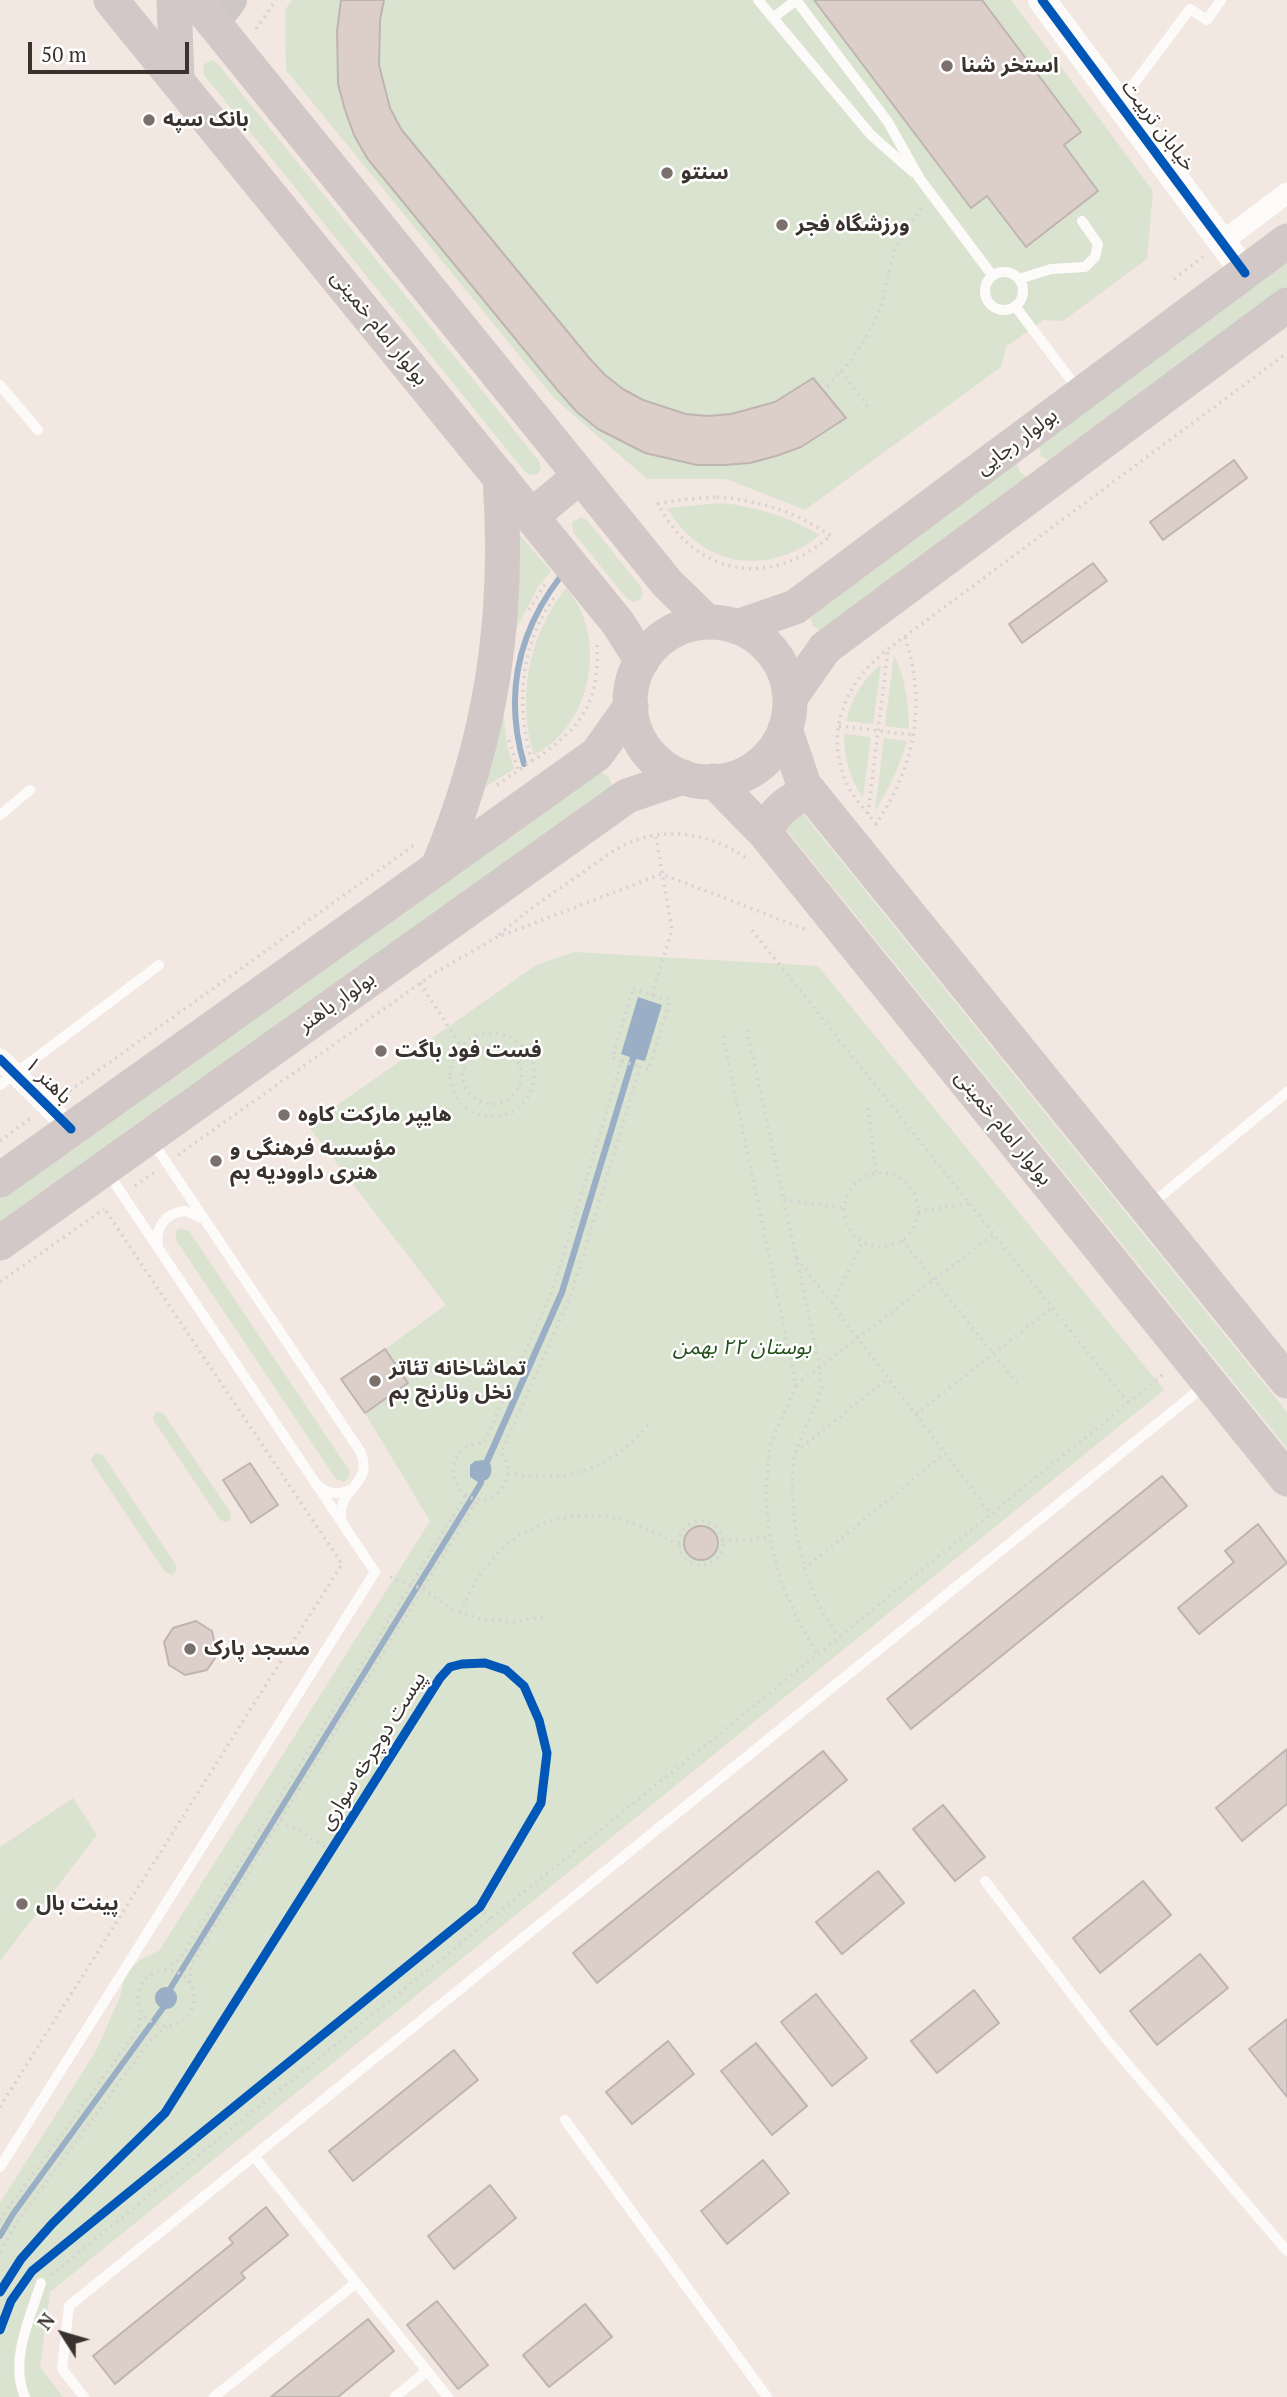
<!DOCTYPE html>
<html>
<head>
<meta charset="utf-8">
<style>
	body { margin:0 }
	#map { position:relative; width:1287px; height:2397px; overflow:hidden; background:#f2e7e1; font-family:"PT Serif",serif }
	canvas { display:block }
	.north { position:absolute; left:28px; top:2299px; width:70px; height:70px; -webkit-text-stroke:5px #fff; paint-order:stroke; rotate:307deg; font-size:19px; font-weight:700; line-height:28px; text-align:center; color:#39322e }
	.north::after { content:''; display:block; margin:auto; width:24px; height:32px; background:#39322e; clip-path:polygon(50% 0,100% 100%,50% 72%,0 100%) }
	.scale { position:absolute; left:28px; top:42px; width:161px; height:32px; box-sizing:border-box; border:4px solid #39322e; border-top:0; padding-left:9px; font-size:21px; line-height:24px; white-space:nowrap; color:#39322e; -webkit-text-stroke:5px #fff; paint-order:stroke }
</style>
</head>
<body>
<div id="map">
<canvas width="1287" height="2397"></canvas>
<div class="north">N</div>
<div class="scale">50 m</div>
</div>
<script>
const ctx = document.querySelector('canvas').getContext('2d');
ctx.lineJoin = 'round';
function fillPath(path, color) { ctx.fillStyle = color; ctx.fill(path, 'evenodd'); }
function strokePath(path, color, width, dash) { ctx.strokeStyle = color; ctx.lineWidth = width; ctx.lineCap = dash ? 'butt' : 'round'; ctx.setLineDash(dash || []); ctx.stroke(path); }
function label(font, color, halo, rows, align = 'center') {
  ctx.font = font + ' "PT Serif","Noto Sans Arabic",serif'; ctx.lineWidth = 5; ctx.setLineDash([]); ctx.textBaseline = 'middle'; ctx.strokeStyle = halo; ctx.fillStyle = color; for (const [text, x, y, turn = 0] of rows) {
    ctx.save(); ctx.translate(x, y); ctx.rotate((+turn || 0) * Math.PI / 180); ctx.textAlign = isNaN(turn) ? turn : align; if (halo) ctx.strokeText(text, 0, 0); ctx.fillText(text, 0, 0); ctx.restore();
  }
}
const green = new Path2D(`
	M 292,0 L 1011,0 L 1153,191 L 1147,259 L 1063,321 L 1043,320 L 1006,347 L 1001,367 L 805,510 L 726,479 L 647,479 L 554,398 L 286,70 L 285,10 Z
	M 212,60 L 218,64 L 539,461 L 541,468 L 538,474 L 531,475 L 525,472 L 204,75 L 203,65 Z
	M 1287,257 L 1287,289 L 1050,461 L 1041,456 L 1039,447 Z
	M 1015,460 L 1020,472 L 1030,480 L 821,631 L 813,626 L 810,616 Z
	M 720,503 C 756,506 788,517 820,535 C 766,578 702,567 667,508 Z
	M 581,517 L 587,520 L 641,587 L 643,594 L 640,600 L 633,602 L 627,599 L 573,532 L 572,522 Z
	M 518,533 L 551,571 L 538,587 L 516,629 Z
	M 566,588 C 609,636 592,726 534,755 C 516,698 529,635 566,588 Z
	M 894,654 C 905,680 909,701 909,729 L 885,726 Z
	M 881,664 L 873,724 L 846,721 C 852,697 863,680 881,664 Z
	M 503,708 L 507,745 L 514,769 L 483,788 Z
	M 844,734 L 871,737 L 863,798 C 850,778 844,758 844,734 Z
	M 884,738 L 907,741 C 899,767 889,789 875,811 Z
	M 601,772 L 609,777 L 612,787 L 0,1227 L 0,1196 Z
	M 799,809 L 1287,1412 L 1287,1448 L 781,823 Z
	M 574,952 L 818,966 L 1164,1390 L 50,2292 L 40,2367 L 63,2397 L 0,2397 L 0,2203 L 96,2051 L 120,1997 L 125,1975 L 140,1960 L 159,1951 L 430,1521 L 365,1413 L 408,1383 L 385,1349 L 446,1305 L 305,1122 L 315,1114 L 319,1118 L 536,965 Z
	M 180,1228 L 189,1231 L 349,1470 L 350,1475 L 345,1482 L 336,1479 L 176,1240 L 176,1231 Z
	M 157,1411 L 164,1414 L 231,1513 L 230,1520 L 227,1522 L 220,1520 L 154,1421 L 153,1417 Z
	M 96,1453 L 103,1455 L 176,1565 L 177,1569 L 173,1575 L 165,1572 L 92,1463 L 91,1459 Z
	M 73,1798 L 97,1835 L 0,1961 L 0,1847 Z`);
const water = new Path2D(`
	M 638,997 L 662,1005 L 645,1061 L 636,1059 L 565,1293 L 490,1463 C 494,1474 489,1482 478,1482 L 470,1477 L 470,1465 L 475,1461 L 484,1460 L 559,1291 L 630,1057 L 621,1054 Z
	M155 1998a11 11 0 1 1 22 0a11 11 0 1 1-22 0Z`);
const stream = new Path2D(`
	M 524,764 C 504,695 517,633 561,576
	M 0,2236 L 13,2214 L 163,2008 L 170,1989 L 481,1483`);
const building = new Path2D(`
	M 341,0 L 384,0 L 380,20 L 379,65 L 390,108 L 401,129 L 590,359 L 605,375 L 623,389 L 643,400 L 686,414 L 708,416 L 731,414 L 775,402 L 813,378 L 846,418 L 801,447 L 776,456 L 750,463 L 724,465 L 697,465 L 645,453 L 598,429 L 577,412 L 559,392 L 367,158 L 354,135 L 345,110 L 338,84 L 337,31 Z
	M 814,0 L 982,0 L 1081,132 L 1064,145 L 1098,191 L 1026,247 L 987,196 L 971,208 Z
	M 1234,460 L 1247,478 L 1163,540 L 1150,522 Z
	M 1093,563 L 1107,581 L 1022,643 L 1009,624 Z
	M 385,1349 L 408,1383 L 365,1413 L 341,1379 Z
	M 250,1463 L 278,1505 L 251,1523 L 223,1480 Z
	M 1162,1476 L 1187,1506 L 911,1729 L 887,1699 Z
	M 1258,1524 L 1287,1563 L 1199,1634 L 1178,1608 L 1234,1562 L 1225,1551 Z
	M684 1543a17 17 0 1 1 34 0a17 17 0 1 1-34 0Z
	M 196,1621 L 212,1631 L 217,1655 L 207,1670 L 185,1675 L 169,1665 L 164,1642 L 173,1628 Z
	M 1287,1749 L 1287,1804 L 1242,1841 L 1216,1808 Z
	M 823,1751 L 847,1780 L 597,1983 L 573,1953 Z
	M 943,1805 L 985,1857 L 955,1881 L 913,1829 Z
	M 878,1871 L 904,1903 L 842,1954 L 816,1922 Z
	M 1143,1881 L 1171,1915 L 1100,1973 L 1073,1938 Z
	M 1200,1954 L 1228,1988 L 1157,2045 L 1130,2011 Z
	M 974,1990 L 999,2023 L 937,2073 L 911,2041 Z
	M 816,1994 L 867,2058 L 832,2086 L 781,2022 Z
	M 1287,2019 L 1287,2097 L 1249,2049 Z
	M 668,2041 L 694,2074 L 632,2124 L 606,2092 Z
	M 756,2043 L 807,2106 L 772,2135 L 721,2071 Z
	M 454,2050 L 478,2080 L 353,2181 L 329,2151 Z
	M 763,2160 L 789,2193 L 727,2244 L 701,2211 Z
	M 490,2185 L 516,2218 L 454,2269 L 428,2236 Z
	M 266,2207 L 288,2235 L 241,2273 L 245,2278 L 115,2384 L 93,2356 L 233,2243 L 229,2238 Z
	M 437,2301 L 488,2365 L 458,2389 L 407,2325 Z
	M 585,2304 L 612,2337 L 549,2387 L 523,2355 Z
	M 368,2319 L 394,2351 L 338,2397 L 271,2397 Z`);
const path = new Path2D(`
	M 256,29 L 276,0
	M 1174,279 L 1203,257
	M 841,371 L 869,408
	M 827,386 L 850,362 L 866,337 L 881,308 L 894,251 L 921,207
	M 717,497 C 759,500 796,512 831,536 C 821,543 810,552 799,557 C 742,586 685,558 658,504 L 678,500 Z
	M 529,610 L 547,581
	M 905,637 C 927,705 915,765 876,824 C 866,811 854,799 847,784 C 823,732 846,681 888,649 L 1287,353
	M 839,726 L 913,735
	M 509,740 L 518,770
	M 532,761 C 515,706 520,641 557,594
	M 497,785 C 554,744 602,728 597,645
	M 868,814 L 888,649
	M 752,930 L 1128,1403
	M 499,935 C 522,914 547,897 572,880 C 590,868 607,853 626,844 C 668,825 713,834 749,860
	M 420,983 L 461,1046 L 471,1055
	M 633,989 L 670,1000 L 649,1069 L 640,1067 L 571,1295 L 501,1453 C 508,1462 510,1473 505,1484 C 502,1490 496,1495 489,1498 C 450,1510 436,1443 484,1443 L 553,1289 L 622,1061 L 612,1058 Z
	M 652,995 L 672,930 L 656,837
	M 747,1030 L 818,1358 L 822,1389 L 794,1454 L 792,1493 L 796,1534 L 806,1574 L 822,1611 L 838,1637
	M450 1075a42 42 0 1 1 84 0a42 42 0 1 1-84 0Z
	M 723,1036 L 796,1385 L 769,1448 L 766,1494 L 770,1538 L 781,1582 L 799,1623 L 818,1654
	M463 1075a29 29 0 1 1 58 0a29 29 0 1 1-58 0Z
	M 622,1061 L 640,1067
	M 64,1095 L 417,843
	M 868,1108 L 876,1173
	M 0,1141 L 32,1117
	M 178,1155 L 436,972 L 495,938 L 662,874 L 805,929
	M844 1210a37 37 0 1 1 74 0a37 37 0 1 1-74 0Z
	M 135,1186 L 155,1172
	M 784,1200 L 844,1208
	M 918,1212 L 969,1203
	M 902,1240 L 1017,1383
	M 797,1258 L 991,1514
	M 0,1282 L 104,1209
	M 832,1303 L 863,1242
	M 796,1385 L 994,1234
	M 916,1414 L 1052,1308
	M 796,1452 L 888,1378
	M 508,1473 C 566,1484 610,1470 648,1425
	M679 1543a22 22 0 1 1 44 0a22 22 0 1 1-44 0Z
	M 722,1541 L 770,1538
	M 804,1569 L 945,1453
	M 390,1577 L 423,1589 L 447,1606 L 477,1618 L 513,1622 L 548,1616
	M 461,1613 C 484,1547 543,1504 615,1518 C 637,1523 658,1535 679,1545
	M 281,1820 L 331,1851
	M 480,1907 L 490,1920
	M 165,1969 L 180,1959 L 466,1495
	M138 1998a28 28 0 1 1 56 0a28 28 0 1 1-56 0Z
	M 190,1983 L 191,1965 L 478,1499
	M 0,2107 L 342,1564 L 104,1208
	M 0,2220 L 138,2029 L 141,2013
	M 0,2252 L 20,2218 L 152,2038 L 167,2027
	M 51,2275 L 1165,1373`);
const service = new Path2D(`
	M 758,0 L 871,135 L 913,172
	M 773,18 L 796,0 L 888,122 L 920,179 L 992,275
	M 1121,101 L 1190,9 L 1207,20 L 1221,0
	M985 291a19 19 0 1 1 38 0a19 19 0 1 1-38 0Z
	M 1019,279 L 1051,269 L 1085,267 L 1095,257 L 1098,244 L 1082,221
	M 1015,306 L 1080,392
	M 0,385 L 38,430
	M 0,815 L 30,790
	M 0,1085 L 159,965
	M 152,1141 L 360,1451 C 376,1486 334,1488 342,1521
	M 1149,1206 L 1287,1092
	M 158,1247 C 155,1227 165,1213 185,1211 L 202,1218
	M 319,1486 C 330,1495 340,1495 352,1489
	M 985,1881 L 1107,2040 L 1287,2251
	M 565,2120 L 767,2397
	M 254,2156 L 448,2397
	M 0,2167 L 375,1572 L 108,1173
	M 25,2397 C 9,2361 30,2318 41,2283
	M 84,2397 L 62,2369 L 69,2306 L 1204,1386
	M 214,2397 L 356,2283
	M 395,2397 L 427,2371`);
const minor = new Path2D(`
	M 1222,242 L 1287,193
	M 0,1059 L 71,1129`);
const tertiary = new Path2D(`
	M 1042,0 L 1245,273`);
const secondary = new Path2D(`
	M 214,23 L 231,0`);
const primary = new Path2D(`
	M 111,0 L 618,623 L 642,661
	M 174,0 L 177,80
	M 195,0 L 667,583 L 707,622
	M 532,516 L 580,476
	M630 702a80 80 0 1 1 160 0a80 80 0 1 1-160 0Z
	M 737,627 L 795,607 L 1287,241
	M 790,698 L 825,648 L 1287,305
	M 785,729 L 804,785 L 1287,1381
	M 714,781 L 765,833 L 1287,1479
	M 765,833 C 774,812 788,800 810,792
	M 438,867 C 492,737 510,618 500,477
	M 0,1180 L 597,754 L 631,706
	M 0,1243 L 627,796 L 683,777`);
const cycleway = new Path2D(`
	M 1042,0 L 1245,273
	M 0,1059 L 71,1129
	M 0,2292 L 21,2259 L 52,2224 L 165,2113 L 440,1678 L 450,1667 L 462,1664 L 485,1663 L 506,1670 L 524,1686 L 539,1720 L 547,1753 L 541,1803 L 480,1907 L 32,2271 L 11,2301 L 0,2330`);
const markers = [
	[947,66,7,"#7a716d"],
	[149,120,7,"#7a716d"],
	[667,173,7,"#7a716d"],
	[782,225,7,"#7a716d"],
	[381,1051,7,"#7a716d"],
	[284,1115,7,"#7a716d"],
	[216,1161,7,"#7a716d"],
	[375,1381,7,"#7a716d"],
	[190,1649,7,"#7a716d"],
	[22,1904,7,"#7a716d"]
];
const poiNames = [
	["استخر شنا",961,66],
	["بانک سپه",163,120],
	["سنتو",681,173],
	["ورزشگاه فجر",796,225],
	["فست فود باگت",395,1051],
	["هایپر مارکت کاوه",298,1115],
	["مؤسسه فرهنگی و",230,1149],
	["هنری داوودیه بم",230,1173],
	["تماشاخانه تئاتر",389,1369],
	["نخل ونارنج بم",389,1393],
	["مسجد پارک",204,1649],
	["پینت بال",36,1904]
];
const streetNames = [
	["خیابان تربیت",1158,126,53],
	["بولوار امام خمینی",379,328,51],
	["بولوار رجایی",1017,442,-37],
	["بولوار باهنر",337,1002,-35],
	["باهنر ۱",48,1081,45],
	["بولوار امام خمینی",1003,1128,51],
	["پیست دوچرخه سواری",373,1751,-58]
];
const parkNames = [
	["بوستان ۲۲ بهمن",742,1348]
];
fillPath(green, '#dae3d0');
fillPath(water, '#9aafc5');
strokePath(stream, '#9aafc5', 6);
fillPath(building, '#dccec8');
strokePath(building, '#beb5b1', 2);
strokePath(path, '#d5d3d1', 3.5, [2, 5]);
strokePath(service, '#fdfbfa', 10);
strokePath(minor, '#fdfbfa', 21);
strokePath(tertiary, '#fdfbfa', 28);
strokePath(secondary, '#cdc8c6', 32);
strokePath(primary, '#d1c8c7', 35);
strokePath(cycleway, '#0057b8', 9);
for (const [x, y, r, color] of markers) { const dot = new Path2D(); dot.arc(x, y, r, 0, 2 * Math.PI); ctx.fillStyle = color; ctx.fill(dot); strokePath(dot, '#fff', 2.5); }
label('bold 21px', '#39322e', '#fff', poiNames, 'left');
label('21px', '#39322e', '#fff', streetNames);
label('italic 21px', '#224f1c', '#fff', parkNames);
</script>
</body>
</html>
